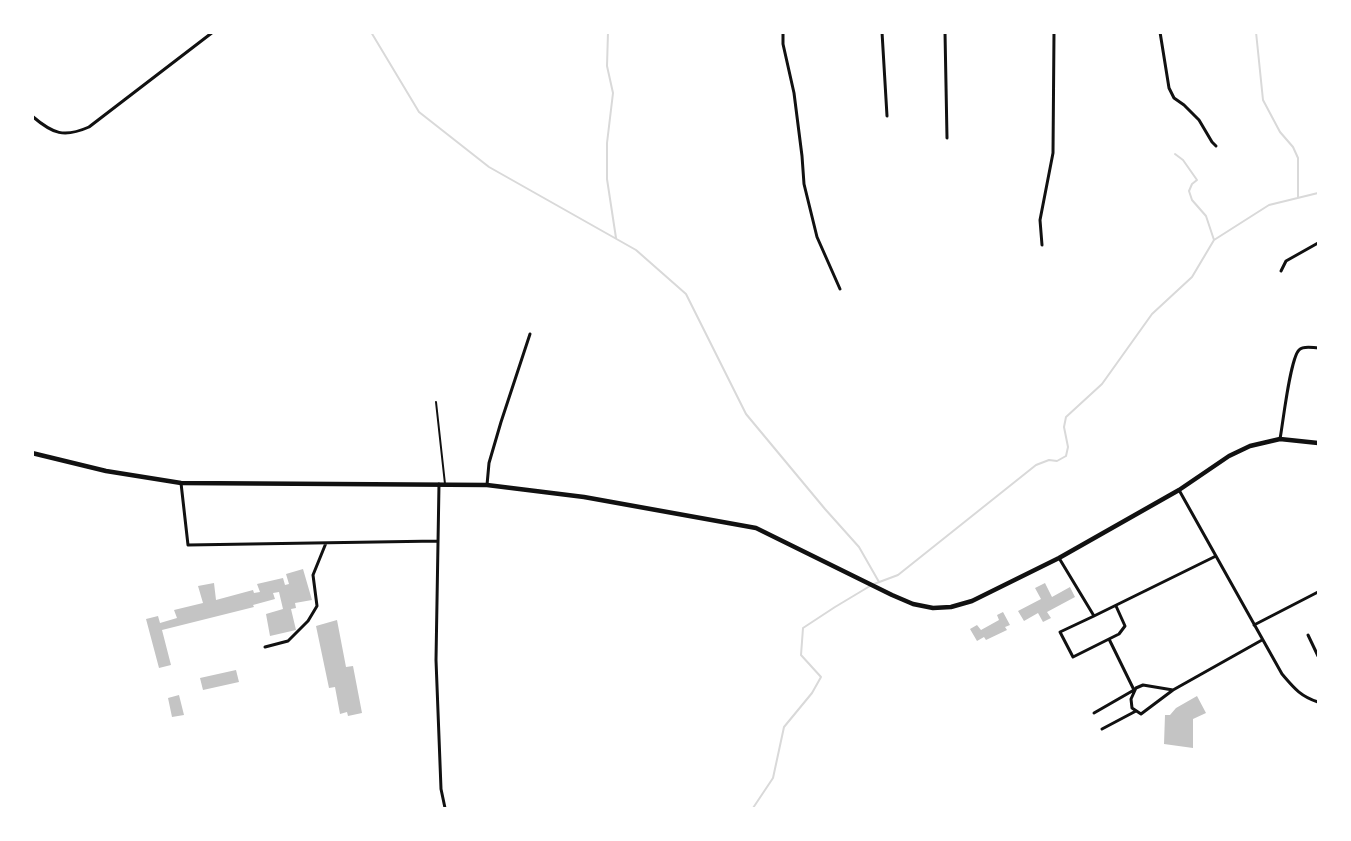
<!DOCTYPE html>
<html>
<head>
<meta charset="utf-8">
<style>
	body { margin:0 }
	#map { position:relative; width:1351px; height:841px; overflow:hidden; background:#fff; font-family:"DM Sans",sans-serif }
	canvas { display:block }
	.frame { position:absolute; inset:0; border:34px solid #fff; pointer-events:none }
</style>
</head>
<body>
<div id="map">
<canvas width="1351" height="841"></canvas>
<div class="frame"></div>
</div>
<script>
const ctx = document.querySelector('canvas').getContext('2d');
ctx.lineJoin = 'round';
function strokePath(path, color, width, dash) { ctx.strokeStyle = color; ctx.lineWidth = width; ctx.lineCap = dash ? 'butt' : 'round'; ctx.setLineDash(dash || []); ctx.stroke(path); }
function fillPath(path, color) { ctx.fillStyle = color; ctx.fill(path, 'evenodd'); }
const stream = new Path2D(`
	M 371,32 L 419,112 L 489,167 L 636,250 L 686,294 L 746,414 L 825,509 L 859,547 L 879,582
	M 608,32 L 607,66 L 613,93 L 607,143 L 607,179 L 616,238
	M 1256,32 L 1263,100 L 1280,132 L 1293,147 L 1298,158 L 1298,197
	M 1175,154 L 1183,160 L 1197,180 L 1192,184 L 1189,191 L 1192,200 L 1206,216 L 1214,240
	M 874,584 L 898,575 L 1036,465 L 1049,460 L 1057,461 L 1066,456 L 1068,447 L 1064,427 L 1066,417 L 1102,384 L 1152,314 L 1192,277 L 1214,240 L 1269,205 L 1318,193
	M 753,808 L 773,778 L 784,727 L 812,693 L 821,677 L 801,655 L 803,628 L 835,607 L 870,586`);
const building = new Path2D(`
	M 303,569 L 312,600 L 295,603 L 296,608 L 291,609 L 296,630 L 270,636 L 266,614 L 283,609 L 279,592 L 273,593 L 275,599 L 253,605 L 254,607 L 162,630 L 171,665 L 159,668 L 146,619 L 158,616 L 160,623 L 177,618 L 174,610 L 203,603 L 198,586 L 214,583 L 216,600 L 253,590 L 254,593 L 260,592 L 257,584 L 283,578 L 285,585 L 289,584 L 286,574 Z
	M 1045,583 L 1052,597 L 1070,587 L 1075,597 L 1047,612 L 1051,618 L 1043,622 L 1038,613 L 1024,621 L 1018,611 L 1041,599 L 1035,588 Z
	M 1003,612 L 1010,625 L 1005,627 L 1007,630 L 986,640 L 984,637 L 977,641 L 970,629 L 977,625 L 981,630 L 999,620 L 997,615 Z
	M 337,620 L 346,667 L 353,666 L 362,713 L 348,716 L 347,712 L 340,714 L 335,687 L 329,688 L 316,626 Z
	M 236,670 L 239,682 L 203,690 L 200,678 Z
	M 179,695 L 184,715 L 172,717 L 168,698 Z
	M 1197,696 L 1206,713 L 1193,719 L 1193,748 L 1164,744 L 1165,715 L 1170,715 L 1176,708 Z`);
const service = new Path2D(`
	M 436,402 L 445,484`);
const minor = new Path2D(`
	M 783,32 L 783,44 L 794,93 L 802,156 L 804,184 L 817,237 L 840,289
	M 882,32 L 887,116
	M 945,32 L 947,138
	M 1160,32 L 1169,88 L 1174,98 L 1184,105 L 1199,120 L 1212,142 L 1216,146
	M 32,116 C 53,134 64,138 89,127 L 213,32
	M 1042,245 L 1040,220 L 1053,153 L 1054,32
	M 1281,271 L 1286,261 L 1318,243
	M 1280,439 C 1283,423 1290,359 1299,350 C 1304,345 1313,348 1318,348
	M 181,483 L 188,545 L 438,541
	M 439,484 L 436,660 L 441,789 L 445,808
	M 487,485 L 489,463 L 501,422 L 530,334
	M 1179,490 L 1282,674 C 1294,688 1300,696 1318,702
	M 1059,558 L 1094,616 L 1216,556
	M 1094,616 L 1060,632 L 1073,657 L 1119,634 L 1125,626 L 1116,606
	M 1254,625 L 1318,592
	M 1308,635 L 1318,656
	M 265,647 L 288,641 L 308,621 L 317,606 L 313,575 L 326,543
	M 1173,690 L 1141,714 L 1132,708 L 1131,699 L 1136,688 L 1143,685 L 1173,690 L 1262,640
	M 1094,713 L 1134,690 L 1109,639
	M 1102,729 L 1136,711`);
const secondary = new Path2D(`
	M 32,453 L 106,471 L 181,483 L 487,485 L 584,497 L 756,528 L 892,595 L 913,604 L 933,608 L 951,607 L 972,601 L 1059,558 L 1179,490 L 1229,456 L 1250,446 L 1280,439 L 1318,443`);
strokePath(stream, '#d9d9d9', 2);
fillPath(building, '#c4c4c4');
strokePath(service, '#111', 2);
strokePath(minor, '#111', 3);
strokePath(secondary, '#111', 4.5);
</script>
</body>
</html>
